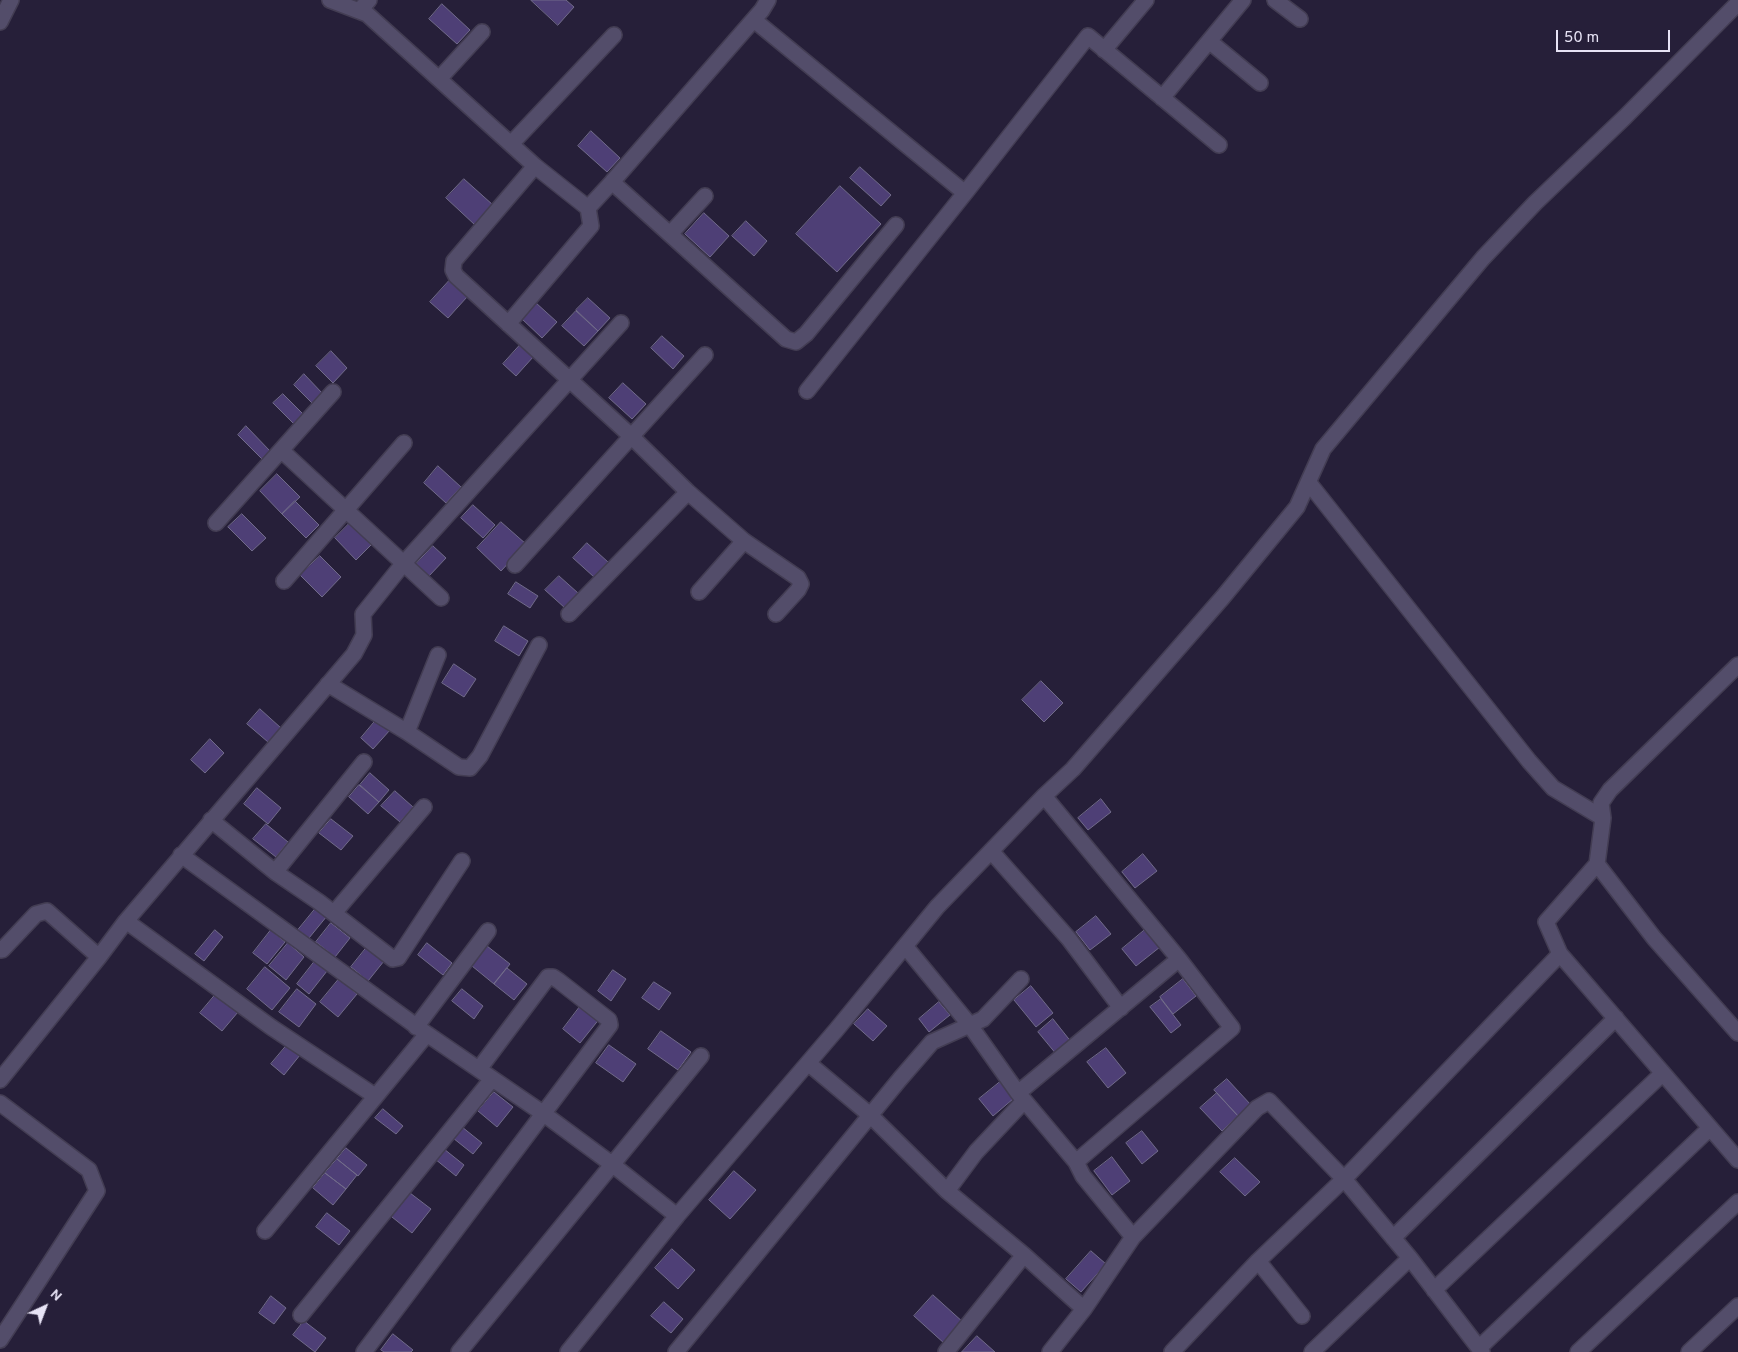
<!DOCTYPE html>
<html>
<head>
<meta charset="utf-8">
<style>
	body { margin:0 }
	#map { position:relative; width:1738px; height:1352px; overflow:hidden; background:#261f39; font-family:Overpass,sans-serif }
	canvas { display:block }
	.north { position:absolute; left:20px; top:1282px; width:50px; height:50px; -webkit-text-stroke:4px #261f39; paint-order:stroke; rotate:43deg; font-size:14px; font-weight:700; line-height:20px; text-align:center; color:#e7e3f5 }
	.north::after { content:''; display:block; margin:auto; width:18px; height:22px; background:#e7e3f5; clip-path:polygon(50% 0,100% 100%,50% 72%,0 100%) }
	.scale { position:absolute; left:1556px; top:30px; width:114px; height:22px; box-sizing:border-box; border:2px solid #e7e3f5; border-top:0; padding-left:6px; font-size:15px; line-height:18px; white-space:nowrap; color:#e7e3f5; -webkit-text-stroke:4px #261f39; paint-order:stroke }
</style>
</head>
<body>
<div id="map">
<canvas width="1738" height="1352"></canvas>
<div class="north">N</div>
<div class="scale">50 m</div>
</div>
<script>
const ctx = document.querySelector('canvas').getContext('2d');
ctx.lineJoin = 'round';
function fillPath(path, color) { ctx.fillStyle = color; ctx.fill(path, 'evenodd'); }
function strokePath(path, color, width, dash) { ctx.strokeStyle = color; ctx.lineWidth = width; ctx.lineCap = dash ? 'butt' : 'round'; ctx.setLineDash(dash || []); ctx.stroke(path); }
const building = new Path2D(`
	M 531,0 L 566,0 L 574,7 L 558,25 Z
	M 442,4 L 470,30 L 457,44 L 429,19 Z
	M 591,131 L 620,158 L 607,172 L 578,146 Z
	M 860,167 L 891,195 L 881,206 L 850,178 Z
	M 464,179 L 493,205 L 475,225 L 446,198 Z
	M 840,186 L 881,224 L 837,272 L 796,234 Z
	M 704,213 L 729,236 L 710,257 L 685,234 Z
	M 746,221 L 767,241 L 754,256 L 732,236 Z
	M 449,281 L 467,297 L 448,318 L 430,302 Z
	M 588,298 L 610,318 L 598,331 L 576,310 Z
	M 535,302 L 557,322 L 542,338 L 521,318 Z
	M 576,311 L 598,331 L 584,346 L 562,326 Z
	M 662,336 L 684,356 L 673,369 L 651,348 Z
	M 521,344 L 534,356 L 516,376 L 503,364 Z
	M 331,351 L 347,368 L 333,383 L 316,366 Z
	M 304,374 L 323,394 L 313,404 L 294,385 Z
	M 623,383 L 646,404 L 632,419 L 609,398 Z
	M 283,394 L 306,417 L 296,426 L 273,403 Z
	M 246,426 L 270,451 L 262,459 L 238,435 Z
	M 438,466 L 461,487 L 446,503 L 424,483 Z
	M 277,474 L 300,497 L 282,514 L 260,491 Z
	M 295,501 L 319,525 L 306,538 L 282,514 Z
	M 473,505 L 495,525 L 483,538 L 461,518 Z
	M 242,514 L 266,538 L 252,551 L 228,527 Z
	M 501,522 L 526,544 L 501,571 L 477,548 Z
	M 350,523 L 371,545 L 356,560 L 335,538 Z
	M 587,543 L 608,562 L 594,577 L 573,558 Z
	M 433,546 L 446,558 L 429,576 L 416,564 Z
	M 320,556 L 341,577 L 322,597 L 300,575 Z
	M 559,576 L 578,593 L 565,608 L 545,590 Z
	M 516,582 L 538,596 L 530,608 L 508,594 Z
	M 504,626 L 528,641 L 519,656 L 495,641 Z
	M 454,664 L 476,679 L 464,697 L 442,683 Z
	M 1041,681 L 1063,703 L 1044,722 L 1022,700 Z
	M 260,709 L 281,728 L 268,742 L 247,724 Z
	M 377,719 L 390,730 L 373,749 L 361,738 Z
	M 210,739 L 224,753 L 205,773 L 191,760 Z
	M 370,773 L 389,790 L 379,802 L 360,785 Z
	M 359,785 L 379,802 L 368,814 L 349,797 Z
	M 257,788 L 281,808 L 268,824 L 244,804 Z
	M 395,791 L 413,807 L 400,822 L 381,806 Z
	M 1101,799 L 1111,812 L 1088,830 L 1078,818 Z
	M 331,819 L 353,836 L 341,850 L 319,833 Z
	M 266,824 L 288,842 L 276,857 L 253,839 Z
	M 1143,854 L 1157,871 L 1135,888 L 1122,872 Z
	M 316,908 L 327,916 L 309,938 L 298,930 Z
	M 1096,916 L 1111,934 L 1090,950 L 1076,932 Z
	M 331,923 L 350,938 L 335,957 L 316,942 Z
	M 1146,929 L 1160,947 L 1136,966 L 1122,949 Z
	M 215,930 L 223,937 L 204,961 L 195,954 Z
	M 271,930 L 285,942 L 267,964 L 253,953 Z
	M 288,943 L 304,957 L 286,980 L 269,966 Z
	M 427,943 L 452,963 L 443,975 L 418,955 Z
	M 487,946 L 510,964 L 494,984 L 472,966 Z
	M 367,947 L 384,961 L 368,981 L 351,967 Z
	M 315,961 L 327,971 L 309,994 L 297,984 Z
	M 265,967 L 290,988 L 272,1010 L 247,989 Z
	M 507,968 L 527,984 L 514,1000 L 494,984 Z
	M 613,970 L 626,979 L 611,1001 L 598,991 Z
	M 339,979 L 357,994 L 338,1017 L 320,1002 Z
	M 1183,979 L 1196,996 L 1173,1014 L 1160,997 Z
	M 654,982 L 671,993 L 659,1010 L 642,998 Z
	M 1031,986 L 1053,1013 L 1036,1027 L 1014,1000 Z
	M 297,989 L 316,1004 L 299,1027 L 279,1012 Z
	M 462,989 L 483,1006 L 474,1019 L 452,1001 Z
	M 216,994 L 238,1012 L 222,1031 L 200,1013 Z
	M 1161,999 L 1181,1025 L 1171,1033 L 1150,1007 Z
	M 939,1002 L 950,1015 L 929,1032 L 919,1019 Z
	M 582,1004 L 600,1018 L 580,1043 L 563,1029 Z
	M 868,1009 L 887,1026 L 873,1041 L 854,1024 Z
	M 1053,1019 L 1072,1043 L 1057,1055 L 1038,1032 Z
	M 661,1031 L 691,1052 L 678,1070 L 648,1049 Z
	M 287,1045 L 300,1055 L 284,1075 L 271,1064 Z
	M 609,1045 L 636,1064 L 623,1082 L 596,1063 Z
	M 1106,1048 L 1126,1073 L 1108,1088 L 1087,1062 Z
	M 1227,1079 L 1251,1105 L 1238,1116 L 1214,1090 Z
	M 1000,1082 L 1013,1099 L 993,1116 L 979,1099 Z
	M 494,1092 L 513,1107 L 497,1127 L 478,1111 Z
	M 1217,1093 L 1238,1116 L 1222,1131 L 1200,1108 Z
	M 383,1109 L 403,1126 L 396,1134 L 375,1118 Z
	M 462,1127 L 482,1143 L 473,1154 L 453,1138 Z
	M 1142,1131 L 1158,1151 L 1142,1164 L 1126,1143 Z
	M 346,1148 L 367,1165 L 358,1176 L 337,1159 Z
	M 444,1149 L 464,1165 L 456,1176 L 435,1159 Z
	M 1112,1157 L 1130,1181 L 1112,1195 L 1094,1171 Z
	M 1235,1158 L 1260,1182 L 1245,1196 L 1220,1172 Z
	M 337,1159 L 357,1175 L 346,1189 L 325,1173 Z
	M 734,1171 L 756,1190 L 730,1219 L 709,1200 Z
	M 325,1173 L 346,1189 L 333,1205 L 313,1188 Z
	M 410,1193 L 431,1209 L 412,1233 L 392,1217 Z
	M 327,1213 L 350,1231 L 339,1245 L 316,1227 Z
	M 672,1249 L 695,1270 L 678,1289 L 655,1268 Z
	M 1091,1251 L 1106,1264 L 1081,1292 L 1066,1279 Z
	M 933,1295 L 964,1323 L 945,1344 L 914,1316 Z
	M 271,1296 L 286,1308 L 274,1324 L 259,1313 Z
	M 664,1302 L 683,1319 L 671,1333 L 651,1316 Z
	M 304,1321 L 326,1338 L 315,1352 L 293,1335 Z
	M 393,1334 L 413,1350 L 411,1352 L 384,1352 L 381,1350 Z
	M 977,1336 L 995,1352 L 962,1352 Z`);
const minor = new Path2D(`
	M 330,0 L 367,14 L 535,166 L 588,208 L 591,226 L 508,324
	M 1275,0 L 1300,19
	M 359,11 L 369,0
	M 754,20 L 965,193 L 807,391
	M 0,22 L 11,0
	M 1209,41 L 1260,83
	M 1104,50 L 1146,0
	M 439,79 L 482,32
	M 1162,98 L 1243,0
	M 511,144 L 614,35
	M 535,166 L 454,261 L 453,270 L 456,276 L 631,436 L 688,492 L 744,541 L 798,578 L 801,584 L 798,590 L 776,614
	M 612,182 L 762,10 L 768,0
	M 965,193 L 1088,36 L 1219,145
	M 588,208 L 612,182 L 786,339 L 796,342 L 806,334 L 896,225
	M 670,234 L 705,196
	M 281,450 L 441,598
	M 1309,483 L 1529,761 L 1553,788 L 1603,818
	M 216,523 L 333,392
	M 515,565 L 705,355
	M 284,581 L 404,443
	M 699,592 L 744,541
	M 569,614 L 688,492
	M 1738,665 L 1610,790 L 1601,803 L 1603,818 L 1597,864 L 1546,922 L 1560,954 L 1738,1160
	M 328,684 L 407,732 L 459,767 L 470,768 L 480,756 L 539,645
	M 407,732 L 438,655
	M 1044,796 L 1179,959 L 1232,1028 L 1076,1162
	M 211,820 L 275,872 L 319,902 L 393,959 L 398,958 L 462,861
	M 991,851 L 1069,939 L 1121,1008
	M 181,855 L 427,1034 L 544,1114 L 613,1165 L 677,1216
	M 1597,864 L 1654,938 L 1738,1033
	M 275,872 L 364,762
	M 334,913 L 424,807
	M 126,921 L 271,1027 L 375,1096
	M 905,946 L 969,1024 L 1018,1093 L 1076,1162 L 1083,1176 L 1133,1237
	M 0,950 L 2,950 L 36,914 L 47,911 L 99,957
	M 416,1027 L 488,931
	M 808,1063 L 870,1115 L 947,1191 L 1024,1255 L 1084,1309
	M 0,1080 L 99,957 L 126,921 L 354,654 L 364,635 L 363,614 L 403,564 L 621,323
	M 1018,1093 L 1179,959
	M 0,1103 L 89,1170 L 97,1191 L 0,1340
	M 947,1191 L 976,1152 L 1024,1101
	M 265,1231 L 427,1034
	M 1393,1238 L 1616,1018
	M 1258,1261 L 1302,1316
	M 1434,1290 L 1663,1073
	M 301,1315 L 492,1079
	M 1479,1348 L 1710,1128
	M 364,1352 L 610,1025 L 609,1020 L 559,981 L 553,977 L 548,977 L 479,1069
	M 459,1352 L 701,1056
	M 568,1352 L 677,1216 L 837,1029 L 937,907 L 1044,796 L 1073,769 L 1223,597 L 1297,507 L 1323,449 L 1483,258 L 1535,203 L 1625,117 L 1738,3
	M 676,1352 L 900,1079 L 932,1042 L 983,1019 L 1021,979
	M 946,1352 L 1024,1255
	M 1050,1352 L 1084,1309 L 1133,1237 L 1257,1108 L 1269,1101 L 1344,1179 L 1410,1258 L 1482,1352
	M 1172,1352 L 1258,1261 L 1344,1179 L 1560,954
	M 1312,1352 L 1410,1258
	M 1578,1352 L 1738,1202
	M 1689,1352 L 1738,1306`);
fillPath(building, '#4e3f76');
strokePath(building, '#716b8a', 1);
strokePath(minor, '#433d53', 18);
strokePath(minor, '#534d6a', 15);
</script>
</body>
</html>
